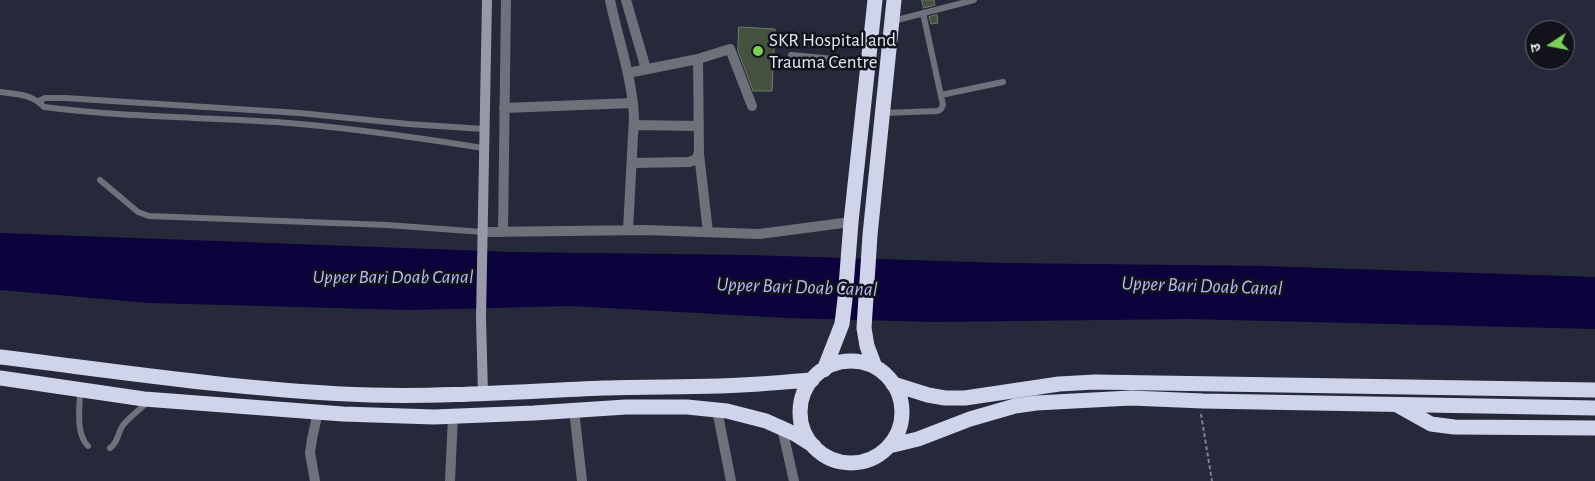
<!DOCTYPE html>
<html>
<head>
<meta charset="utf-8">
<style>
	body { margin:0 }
	#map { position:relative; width:1595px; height:481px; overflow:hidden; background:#26293a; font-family:"Alegreya Sans","Noto Sans Devanagari",sans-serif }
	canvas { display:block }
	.north { position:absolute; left:1525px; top:20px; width:50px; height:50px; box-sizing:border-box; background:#11121a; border:1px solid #656770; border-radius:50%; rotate:259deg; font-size:14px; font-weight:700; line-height:20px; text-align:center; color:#e4e6f2 }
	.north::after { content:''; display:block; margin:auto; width:18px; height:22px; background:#7ad156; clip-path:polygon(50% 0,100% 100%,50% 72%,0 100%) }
</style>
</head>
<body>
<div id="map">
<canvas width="1595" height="481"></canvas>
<div class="north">उ</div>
</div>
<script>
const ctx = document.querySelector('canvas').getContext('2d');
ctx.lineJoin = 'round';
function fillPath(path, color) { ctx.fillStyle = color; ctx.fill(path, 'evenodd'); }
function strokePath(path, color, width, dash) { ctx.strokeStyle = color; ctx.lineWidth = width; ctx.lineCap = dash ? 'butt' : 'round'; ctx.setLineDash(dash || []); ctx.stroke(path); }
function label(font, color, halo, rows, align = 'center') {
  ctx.font = font + ' "Alegreya Sans",sans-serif'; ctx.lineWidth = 5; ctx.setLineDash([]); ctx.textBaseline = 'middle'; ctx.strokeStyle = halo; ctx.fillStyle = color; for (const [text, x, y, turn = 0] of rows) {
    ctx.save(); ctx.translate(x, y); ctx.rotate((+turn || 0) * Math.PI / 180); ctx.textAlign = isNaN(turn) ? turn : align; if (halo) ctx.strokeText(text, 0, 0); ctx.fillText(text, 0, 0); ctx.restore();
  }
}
const water = new Path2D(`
	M 0,233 L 512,252 L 749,255 L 1005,263 L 1264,266 L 1595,277 L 1595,329 L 1187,319 L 935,322 L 788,318 L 571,306 L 410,310 L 149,303 L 0,290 Z`);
const building = new Path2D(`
	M 922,0 L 934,0 L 935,5 L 924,8 Z
	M 937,15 L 938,23 L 931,24 L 929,17 Z
	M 739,27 L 775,29 L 772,91 L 753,91 L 738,51 Z`);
const path = new Path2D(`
	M 1201,414 L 1212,481`);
const lane = new Path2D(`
	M 893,21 L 974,0
	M 791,55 L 867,62
	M 0,92 C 17,94 32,94 44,107 C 121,117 198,117 276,122 C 345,127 414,137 483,148
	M 941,95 L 1003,82
	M 39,101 L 45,98 L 65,98 L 299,113 L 408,124 L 484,129
	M 884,113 L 938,111 L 941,109 L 943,105 L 923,13
	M 100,180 L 138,212 L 149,216 L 387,225 L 483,232
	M 80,390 C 80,407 75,433 88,446
	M 110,448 C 119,442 117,432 124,424 C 131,416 140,409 148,402`);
const street = new Path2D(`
	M 610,0 C 618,39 632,77 634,117 L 628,230
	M 626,0 L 646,69
	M 698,59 L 730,49 L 752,106
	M 628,73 L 698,59 L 699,150 L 697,159 L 689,162 L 632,163
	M 504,108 L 633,103
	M 634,125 L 699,126
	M 699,154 L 708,232
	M 483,232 L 646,230 L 759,234 L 851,222
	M 503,232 L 506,0
	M 574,410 L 582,481
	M 717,410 L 731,481
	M 782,428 L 794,481
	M 315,481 L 310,453 L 312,439 L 318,412
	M 450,481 L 453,416`);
const secondary = new Path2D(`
	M 483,394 L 481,318 L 487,0`);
const highway = new Path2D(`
	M 0,357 C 123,372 246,391 370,395 C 448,397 526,391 604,388 C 655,386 707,388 759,384 C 777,383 795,381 812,380
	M800 412a51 51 0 1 1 102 0a51 51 0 1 1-102 0Z
	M 875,367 L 867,346 L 864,328 L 870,235 L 894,0
	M 824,370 L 842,324 L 845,299 L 851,222 L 875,0
	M 0,378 L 144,399 L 343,414 L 434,417 L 534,413 L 626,407 L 687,407 L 727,411 L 766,421 L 795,434 L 814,446
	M 893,384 L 928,395 L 945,398 L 965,398 L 1059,384 L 1095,382 L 1595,390
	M 1397,405 L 1431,424 L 1454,427 L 1595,428
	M 889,446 L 918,439 L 970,419 L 1015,406 L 1036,403 L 1131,398 L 1203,401 L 1595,408`);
const markers = [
	[758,51,6,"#7ad156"]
];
const poiNames = [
	["SKR Hospital and",769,40],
	["Trauma Centre",769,62]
];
const waterNames = [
	["Upper Bari Doab Canal",393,277],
	["Upper Bari Doab Canal",1202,286,2],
	["Upper Bari Doab Canal",797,287,2]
];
fillPath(water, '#0c023c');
fillPath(building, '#455240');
strokePath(building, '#6d7b68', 1);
strokePath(path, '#808291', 2, [4, 2.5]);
strokePath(lane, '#6f717a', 6);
strokePath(street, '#6f717a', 10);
strokePath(secondary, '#9699a8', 10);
strokePath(highway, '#cfd4eb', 15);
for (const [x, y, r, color] of markers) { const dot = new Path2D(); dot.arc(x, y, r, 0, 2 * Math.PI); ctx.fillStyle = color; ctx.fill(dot); strokePath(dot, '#11121a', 2); }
label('19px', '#e4e6f2', '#11121a', poiNames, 'left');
label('italic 20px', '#b5bef6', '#11121a', waterNames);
</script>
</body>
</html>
